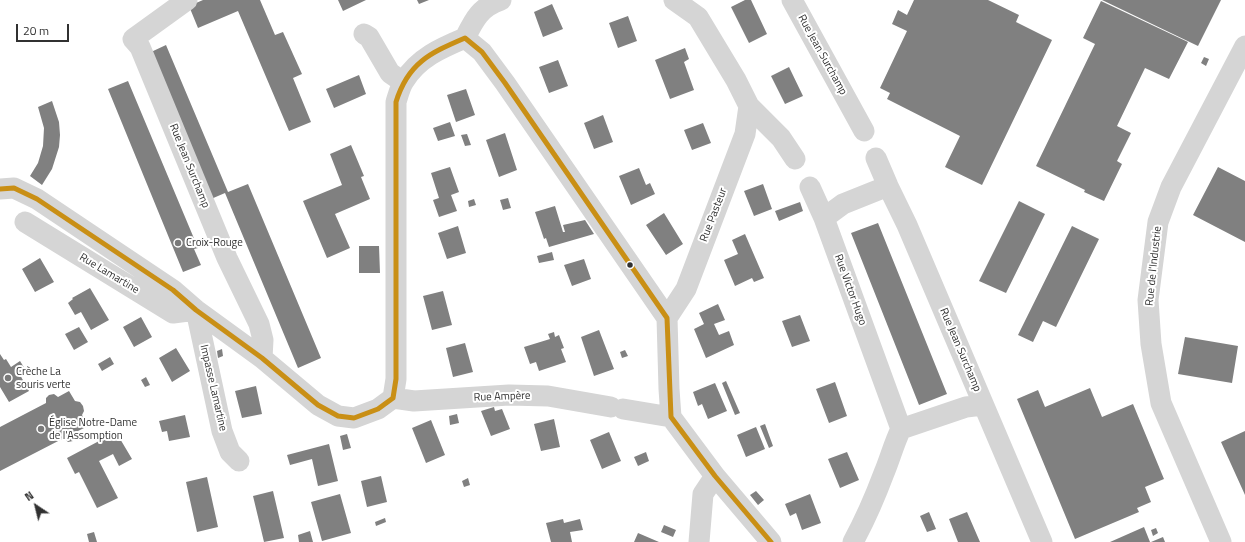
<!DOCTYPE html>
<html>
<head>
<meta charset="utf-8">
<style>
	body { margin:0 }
	#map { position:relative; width:1245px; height:542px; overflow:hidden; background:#fff; font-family:"Titillium Web",sans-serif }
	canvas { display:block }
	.north { position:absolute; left:16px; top:486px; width:40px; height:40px; -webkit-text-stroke:3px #fff; paint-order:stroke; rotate:325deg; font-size:11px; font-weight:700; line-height:16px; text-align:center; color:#313131 }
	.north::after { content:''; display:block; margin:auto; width:14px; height:18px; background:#313131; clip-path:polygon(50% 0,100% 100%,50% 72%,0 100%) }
	.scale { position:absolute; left:16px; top:24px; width:53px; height:18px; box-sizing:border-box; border:2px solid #313131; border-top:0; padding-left:5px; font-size:12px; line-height:14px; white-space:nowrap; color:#313131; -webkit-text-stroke:3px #fff; paint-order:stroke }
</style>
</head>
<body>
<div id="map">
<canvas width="1245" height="542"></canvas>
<div class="north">N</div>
<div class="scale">20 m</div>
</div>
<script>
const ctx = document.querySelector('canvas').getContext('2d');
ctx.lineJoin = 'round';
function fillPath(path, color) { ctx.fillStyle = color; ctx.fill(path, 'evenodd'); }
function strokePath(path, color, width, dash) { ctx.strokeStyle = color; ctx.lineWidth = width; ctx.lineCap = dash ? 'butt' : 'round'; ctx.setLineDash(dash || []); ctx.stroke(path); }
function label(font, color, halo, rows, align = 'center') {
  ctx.font = font + ' "Titillium Web",sans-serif'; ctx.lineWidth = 4; ctx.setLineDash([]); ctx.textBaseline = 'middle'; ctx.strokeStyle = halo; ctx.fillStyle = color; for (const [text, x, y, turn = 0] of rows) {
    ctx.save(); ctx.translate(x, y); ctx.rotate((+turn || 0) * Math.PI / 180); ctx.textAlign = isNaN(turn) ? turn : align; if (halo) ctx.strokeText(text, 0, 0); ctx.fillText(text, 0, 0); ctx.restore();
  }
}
const building = new Path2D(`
	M 203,0 L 260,0 L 275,35 L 283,32 L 302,74 L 293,78 L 311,122 L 289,131 L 238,11 L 198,28 L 189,6 Z
	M 338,0 L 366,0 L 343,11 Z
	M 417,0 L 429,0 L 419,4 Z
	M 745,0 L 751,0 L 767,34 L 749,43 L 731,7 Z
	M 914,0 L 988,0 L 1019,15 L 1016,22 L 1052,40 L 982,185 L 945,167 L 960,136 L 887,99 L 890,93 L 880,88 L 907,31 L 892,24 L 898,10 L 907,15 Z
	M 1102,0 L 1221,0 L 1198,46 Z
	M 1101,1 L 1188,42 L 1169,79 L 1145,68 L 1117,126 L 1131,133 L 1117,161 L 1122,164 L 1104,201 L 1084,192 L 1085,190 L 1036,166 L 1095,44 L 1083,38 Z
	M 552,4 L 563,29 L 543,37 L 534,12 Z
	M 628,16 L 637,41 L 618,48 L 609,23 Z
	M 166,45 L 228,192 L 248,184 L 321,358 L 298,368 L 225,193 L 211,199 L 151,52 Z
	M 685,48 L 689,59 L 684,62 L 694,90 L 670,99 L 655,60 Z
	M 1204,57 L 1209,59 L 1206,66 L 1201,63 Z
	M 558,60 L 568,86 L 549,93 L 539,67 Z
	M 789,67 L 803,96 L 785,104 L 771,76 Z
	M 359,75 L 366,94 L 334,108 L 326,89 Z
	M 128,81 L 198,248 L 194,249 L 201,265 L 183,272 L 108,89 Z
	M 466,89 L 475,115 L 456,122 L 447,95 Z
	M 52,101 L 59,122 L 60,135 L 59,147 L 52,169 L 42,185 L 30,176 L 38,163 L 43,146 L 44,128 L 38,107 Z
	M 603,115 L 613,142 L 594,149 L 584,123 Z
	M 450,122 L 455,136 L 438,141 L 433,128 Z
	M 703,123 L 711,143 L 692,150 L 684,130 Z
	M 505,133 L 517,170 L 499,177 L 486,140 Z
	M 467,134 L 471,145 L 465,146 L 461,135 Z
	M 351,145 L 364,176 L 361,177 L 370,199 L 335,214 L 350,248 L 327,258 L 303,201 L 342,185 L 330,154 Z
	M 450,167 L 459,192 L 451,195 L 457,211 L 439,217 L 433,200 L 439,198 L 431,173 Z
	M 1218,167 L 1245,181 L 1245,242 L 1193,215 Z
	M 639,168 L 646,185 L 650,183 L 655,194 L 631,205 L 619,176 Z
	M 763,184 L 772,209 L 754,216 L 744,191 Z
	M 508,198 L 511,208 L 503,210 L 500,200 Z
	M 474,199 L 476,205 L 469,207 L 468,201 Z
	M 1019,201 L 1045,214 L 1006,293 L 979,281 Z
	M 800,202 L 803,211 L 779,221 L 775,211 Z
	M 555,206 L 563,232 L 565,232 L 563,225 L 585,220 L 594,234 L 549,247 L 546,238 L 544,239 L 535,212 Z
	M 664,213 L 683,244 L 666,255 L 646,225 Z
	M 878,223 L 947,394 L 919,405 L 851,233 Z
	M 458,226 L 466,253 L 447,259 L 438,233 Z
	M 1072,226 L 1099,239 L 1056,327 L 1043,321 L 1033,342 L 1018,335 Z
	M 745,234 L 764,278 L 754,282 L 752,278 L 735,286 L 724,260 L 738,254 L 732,240 Z
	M 359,246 L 379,246 L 380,273 L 359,273 Z
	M 552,252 L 554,260 L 539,263 L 537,256 Z
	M 40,258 L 54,282 L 35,292 L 22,269 Z
	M 584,259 L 591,279 L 572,286 L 564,265 Z
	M 90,288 L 109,320 L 91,330 L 81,312 L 75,315 L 68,303 L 73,299 L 72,298 Z
	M 443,291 L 452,325 L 432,330 L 423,296 Z
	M 718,304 L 725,320 L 714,324 L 719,335 L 729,331 L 734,345 L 706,358 L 694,329 L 704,324 L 699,313 Z
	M 800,315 L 810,341 L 792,347 L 782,321 Z
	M 141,317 L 152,337 L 134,347 L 123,327 Z
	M 79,327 L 88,342 L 74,350 L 65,334 Z
	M 599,330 L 614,369 L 594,376 L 581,337 Z
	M 554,332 L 555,337 L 559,335 L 564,348 L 561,349 L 566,362 L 539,371 L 536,362 L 530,364 L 524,347 L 550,339 L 548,334 Z
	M 1185,337 L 1238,346 L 1232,383 L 1178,374 Z
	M 465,343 L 473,372 L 453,377 L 446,348 Z
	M 176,348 L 190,371 L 172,382 L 159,358 Z
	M 222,349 L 223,356 L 218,358 L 217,351 Z
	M 625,350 L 628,356 L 622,358 L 620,352 Z
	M 0,354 L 4,360 L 6,359 L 11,367 L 20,361 L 25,369 L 19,373 L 29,391 L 9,402 L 0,387 Z
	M 110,357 L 114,364 L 102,371 L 98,364 Z
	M 146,377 L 150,385 L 145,387 L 141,380 Z
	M 726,381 L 740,413 L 735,415 L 722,383 Z
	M 835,382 L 847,416 L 829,423 L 816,389 Z
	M 715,383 L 727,411 L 708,419 L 702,404 L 698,406 L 693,392 Z
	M 256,386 L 262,414 L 242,418 L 235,391 Z
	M 1090,388 L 1102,417 L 1133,404 L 1164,479 L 1145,487 L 1151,502 L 1137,508 L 1139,512 L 1075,539 L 1017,399 L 1038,390 L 1045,407 Z
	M 69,391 L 75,401 L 80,402 L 83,406 L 84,411 L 82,415 L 88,426 L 76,432 L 77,437 L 73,441 L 68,442 L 64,438 L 0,471 L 0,427 L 46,403 L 46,398 L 49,395 L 54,394 L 58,397 Z
	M 494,407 L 495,411 L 502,409 L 510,429 L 491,436 L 481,411 Z
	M 457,414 L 459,423 L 450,425 L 449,416 Z
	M 185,415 L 190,437 L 169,441 L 167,431 L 162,432 L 159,421 Z
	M 554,419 L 560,447 L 541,451 L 534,424 Z
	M 431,420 L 445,455 L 426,463 L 412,428 Z
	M 765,424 L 773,446 L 769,448 L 760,426 Z
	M 756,427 L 765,449 L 746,457 L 737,435 Z
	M 1245,431 L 1245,495 L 1221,442 Z
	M 116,432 L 132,459 L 119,466 L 113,454 L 99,461 L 118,498 L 97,508 L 79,472 L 75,474 L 67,458 Z
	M 609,432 L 621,461 L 602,469 L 590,440 Z
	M 347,434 L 351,448 L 343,450 L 340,436 Z
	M 329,444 L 338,481 L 318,486 L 312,459 L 290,465 L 287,455 Z
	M 646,452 L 649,461 L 638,466 L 634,457 Z
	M 847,452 L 859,480 L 840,488 L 828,459 Z
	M 381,476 L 387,502 L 367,507 L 361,481 Z
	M 207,477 L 218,527 L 197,532 L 186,482 Z
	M 468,478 L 470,485 L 464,487 L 462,481 Z
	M 273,491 L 284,538 L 264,542 L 253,496 Z
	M 756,491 L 764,500 L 758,505 L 750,495 Z
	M 340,494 L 351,533 L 322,541 L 311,502 Z
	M 810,494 L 821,523 L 802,530 L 796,513 L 790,516 L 785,504 Z
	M 929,512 L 936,529 L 927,532 L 920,516 Z
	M 967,512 L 980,542 L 958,542 L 949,519 Z
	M 385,518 L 386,522 L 376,526 L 375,522 Z
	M 563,519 L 564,523 L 580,519 L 583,530 L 570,532 L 572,542 L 551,542 L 546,523 Z
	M 664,525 L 676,530 L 673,537 L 661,532 Z
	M 1144,527 L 1150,542 L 1110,542 Z
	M 1156,528 L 1158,533 L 1153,536 L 1151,530 Z
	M 310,531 L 313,542 L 299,542 L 298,535 Z
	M 94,532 L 97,542 L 89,542 L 87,534 Z
	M 638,533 L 659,542 L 634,542 Z
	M 1163,537 L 1165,542 L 1151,542 Z`);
const street = new Path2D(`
	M 187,0 L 133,39 L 140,47 L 227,258 L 259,324 L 263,340 L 262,358
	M 792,0 L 864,131
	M 364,34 L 369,37 L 390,73 L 403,82
	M 465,38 C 474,20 480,7 501,0
	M 749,106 L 781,138 L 795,159
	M 876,158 L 888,186 L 907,225 L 1042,542
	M 888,186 L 843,204 L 824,218 L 901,429
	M 810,187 L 824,218
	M 0,189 L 14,188 L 37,199 L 173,290 L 196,310 L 262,358 L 318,405 L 338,416 L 354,418 L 378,409 L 393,398 L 396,379 L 396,102 C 398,96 400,87 404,81 C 418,58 441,48 465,38 L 482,52 L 505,83 L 667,318 L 669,389 L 671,417 L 715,476 L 771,542
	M 25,222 L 173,313 L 196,310 L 222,431 L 230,452 L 239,461
	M 667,318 L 686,289 L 745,134 L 749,106 L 736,80 L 698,17 L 674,0
	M 393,398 L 414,401 L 509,395 L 548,396 L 611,407
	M 623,409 L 671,417
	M 699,542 L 703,494 L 715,476
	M 853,542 C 865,520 875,497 884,473 C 890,459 894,443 901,429 L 966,407 L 983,405
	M 1221,542 L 1161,403 L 1151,344 L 1148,300 L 1158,222 L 1171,187 L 1245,46`);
const bus1 = new Path2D(`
	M 0,189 L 14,188 L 37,199 L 173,290 L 196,310 L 262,358 L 318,405 L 338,416 L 354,418 L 378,409 L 393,398 L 396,379 L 396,102 C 408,63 430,53 465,38 L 482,52 L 505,83 L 667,318 L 671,417 L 715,476 L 771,542`);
const markers = [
	[178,243,4,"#797979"],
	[630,265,3.5,"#313131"],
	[8,378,4,"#797979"],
	[41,429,4,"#797979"]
];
const streetNames = [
	["Rue Jean Surchamp",822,55,61],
	["Rue Jean Surchamp",189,166,68],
	["Rue Pasteur",714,215,-69],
	["Rue de l'Industrie",1154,266,-84],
	["Rue Lamartine",109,274,31],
	["Rue Victor Hugo",850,290,70],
	["Rue Jean Surchamp",960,350,67],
	["Impasse Lamartine",213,388,77],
	["Rue Ampère",502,397,-2]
];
const poiNames = [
	["Croix-Rouge",186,243],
	["Crèche La",16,372],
	["souris verte",16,385],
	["Église Notre-Dame",49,423],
	["de l'Assomption",49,436]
];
fillPath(building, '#808080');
strokePath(street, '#d5d5d5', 21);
strokePath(bus1, '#c98f15', 5);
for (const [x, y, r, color] of markers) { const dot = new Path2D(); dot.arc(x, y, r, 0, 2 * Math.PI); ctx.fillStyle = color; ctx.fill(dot); strokePath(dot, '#fff', 1.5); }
label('11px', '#313131', '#fff', streetNames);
label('11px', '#313131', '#fff', poiNames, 'left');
</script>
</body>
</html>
